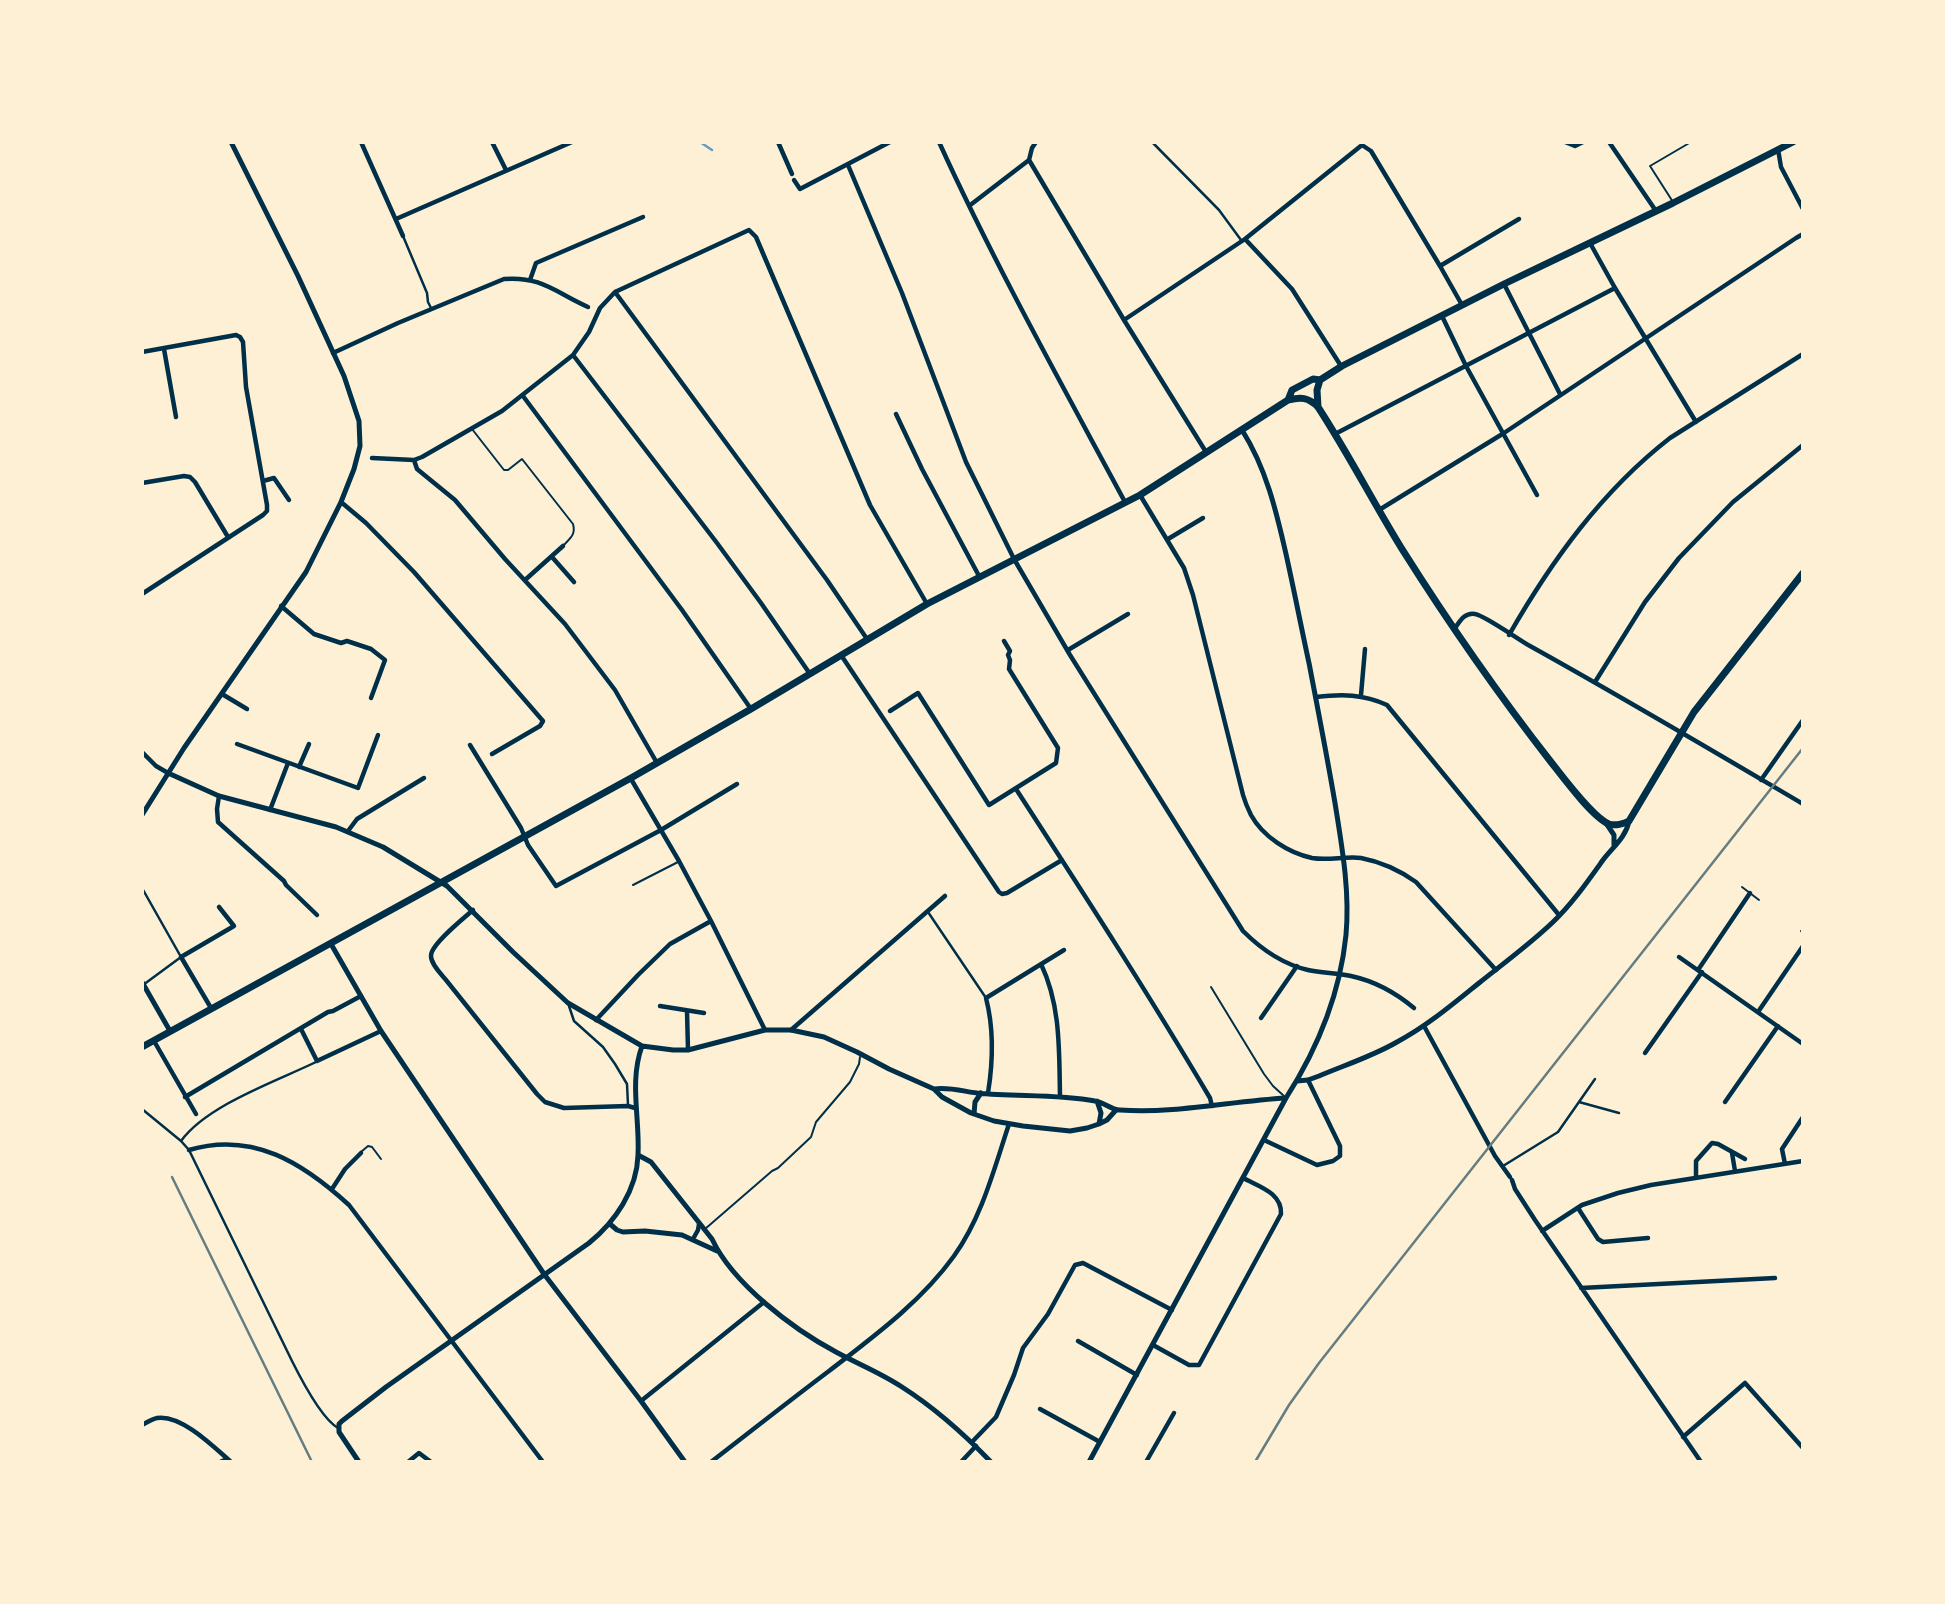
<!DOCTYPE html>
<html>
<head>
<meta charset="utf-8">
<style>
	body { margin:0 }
	#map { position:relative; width:1945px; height:1604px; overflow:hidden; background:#fdf0d5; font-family:"Open Sans",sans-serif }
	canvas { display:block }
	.frame { position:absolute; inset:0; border:144px solid #fdf0d5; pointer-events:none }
</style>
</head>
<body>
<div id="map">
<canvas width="1945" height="1604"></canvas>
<div class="frame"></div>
</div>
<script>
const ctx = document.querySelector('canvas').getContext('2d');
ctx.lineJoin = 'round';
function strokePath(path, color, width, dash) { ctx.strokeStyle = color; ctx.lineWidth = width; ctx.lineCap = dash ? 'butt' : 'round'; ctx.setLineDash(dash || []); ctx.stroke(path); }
const stream = new Path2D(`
	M 700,142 L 712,150`);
const service = new Path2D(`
	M 1673,202 L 1650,166 L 1691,142
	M 472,429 L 504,470 L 508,470 L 522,459 L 573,524 C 576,535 570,538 563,546
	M 633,885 L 678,862
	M 1742,887 L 1759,900
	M 1801,931 L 1803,933
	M 1211,987 L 1264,1074 L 1273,1086 L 1284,1096
	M 361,1152 L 368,1146 L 372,1147 L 381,1159
	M 705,1229 L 772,1171 L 778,1168 L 811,1137 L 816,1122 L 850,1082 L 859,1064 L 860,1057`);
const pedestrian = new Path2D(`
	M 1152,142 L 1219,210 L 1241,240
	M 403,236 L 427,293 L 428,302 L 431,308
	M 142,888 L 181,957 L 143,985
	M 928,912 L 986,998
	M 569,1006 L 574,1021 L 603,1047 L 615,1064 L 627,1084 L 628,1105
	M 1579,1102 L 1619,1113
	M 142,1109 L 181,1141 L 189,1150 L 292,1361 C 301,1379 321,1418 338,1428
	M 181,1141 C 207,1105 277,1081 316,1062
	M 1503,1166 L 1558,1132 L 1595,1079`);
const minor = new Path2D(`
	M 361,142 L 403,236
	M 492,142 L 506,170
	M 778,142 L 792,174
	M 939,142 C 995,265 1061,383 1125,502
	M 1565,142 L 1575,146 L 1583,142
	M 1609,142 L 1656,211
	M 1778,149 L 1781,167 L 1803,209
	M 1029,160 L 1124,320 L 1206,452
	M 848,165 L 902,293 L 966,462 L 1014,559 L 1070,655 L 1243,931 C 1261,949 1282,964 1308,970 C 1322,973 1337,973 1351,976 C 1374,981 1396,993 1414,1008
	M 794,180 L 800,189 L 890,142
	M 969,206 L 1029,160 L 1032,148 L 1036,142
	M 396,219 L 572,142
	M 1245,239 L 1292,289 L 1341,366
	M 1590,243 L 1615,288 L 1696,422
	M 1440,266 L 1519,219
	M 530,280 L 536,263 L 643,217
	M 1504,284 L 1560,394
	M 615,292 L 827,580 L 867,639
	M 1442,316 L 1466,366 L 1537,495
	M 1124,320 L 1245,239 L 1362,145 L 1371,151 L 1440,266 L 1462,305
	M 164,349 L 176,417
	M 142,352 L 236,335 L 240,337 L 243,342 L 246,387 L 267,505 L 267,511 L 263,515 L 142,594
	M 333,353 L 398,323 L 504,279 C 542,276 556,293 588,307
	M 573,355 L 717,543 L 761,603 L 810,674
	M 523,396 L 682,610 L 751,709
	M 896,414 L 922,469 L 979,576
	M 1335,434 L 1615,288
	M 372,458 L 414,460 L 422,457 L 502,411 L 573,355 L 589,332 L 600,308 L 615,292 L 749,230 L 756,237 L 870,505 L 927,604
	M 414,460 L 417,469 L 455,500 L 505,559 L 565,624 L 615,690 L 657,763
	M 263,481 L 274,478 L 289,500
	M 142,483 L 184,476 L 190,477 L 195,482 L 228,537
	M 1140,495 L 1184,568 L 1193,595 L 1243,795 C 1245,802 1248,809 1251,815 C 1263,837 1289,853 1312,858 C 1328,861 1345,856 1361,858 C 1382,862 1399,870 1416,882 L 1496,970
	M 341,502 L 366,523 L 414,572 L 543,721 L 540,726 L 492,754
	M 1379,510 L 1504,433 L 1796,238 L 1803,234
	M 1168,539 L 1203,518
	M 552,557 L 574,582
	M 525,580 L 563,546
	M 281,606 L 314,634 L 341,643 L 347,641 L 371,649 L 385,660 L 371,698
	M 1455,628 C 1460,621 1465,612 1475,614 C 1484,615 1519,640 1530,646 C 1622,697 1713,751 1803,804
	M 1509,635 C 1552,560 1602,491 1670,438 L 1803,354
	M 1068,650 L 1128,614
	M 841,655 L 999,892 L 1002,894 L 1007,893 L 1062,860
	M 1595,682 L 1645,602 L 1679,558 L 1733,502 L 1803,445
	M 222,694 L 247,709
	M 1361,695 L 1365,649
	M 1316,697 C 1342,694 1363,694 1387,705 L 1559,915
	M 890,711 L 918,693 L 989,805 L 1056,763 L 1058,748 L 1009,669 L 1010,660 L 1008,655 L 1010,651 L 1004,641
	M 237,744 L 358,788 L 378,735
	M 470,745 L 521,828 L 528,845 L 556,886 L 661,830 L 737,784
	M 142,752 L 156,766 L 168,773
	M 299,767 L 309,744
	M 631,779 L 679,861 L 711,921 L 765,1030
	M 1761,780 L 1803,720
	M 1016,789 C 1082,891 1148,993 1210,1098 L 1212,1106
	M 219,796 L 217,809 L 218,822 L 284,881 L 286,885 L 317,915
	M 270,810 L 288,763
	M 348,831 L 357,819 L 424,778
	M 473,910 C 464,918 430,945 431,956 C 431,964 441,974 446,980 L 537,1094 L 545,1102 L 564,1108 L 628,1106 L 635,1108
	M 1679,957 L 1803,1044
	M 1041,964 C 1061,1006 1059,1051 1060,1096
	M 1698,970 L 1750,893
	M 660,1006 L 704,1013
	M 211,1008 L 181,957 L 234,926 L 219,907
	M 687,1011 L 688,1050
	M 1758,1012 L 1803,946
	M 1261,1018 L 1297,966
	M 596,1020 L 638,975 L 670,944 L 711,921
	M 1424,1026 L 1495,1156 L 1510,1177
	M 301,1029 L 317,1061 L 381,1031
	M 791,1030 L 945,896
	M 154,1041 L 196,1114
	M 1645,1053 L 1702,972
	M 988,1093 C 993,1062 994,1029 986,998 L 1064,950
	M 185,1097 L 328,1012 L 333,1011 L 361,996
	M 1725,1102 L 1778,1026
	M 1264,1140 L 1317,1165 L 1333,1161 L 1340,1156 L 1340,1146 L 1308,1080
	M 189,1150 C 253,1131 303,1163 349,1205 L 543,1462
	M 1732,1153 L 1735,1171
	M 1785,1164 L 1782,1149 L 1803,1117
	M 1696,1178 L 1696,1161 L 1712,1143 L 1718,1144 L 1745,1159
	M 1512,1180 L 1515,1189 L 1535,1220 L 1701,1462
	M 332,1189 L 345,1169 L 361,1153
	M 1578,1208 L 1598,1239 L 1603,1242 L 1648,1238
	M 1542,1231 L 1582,1205 L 1618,1193 L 1651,1185 L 1803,1161
	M 693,1239 L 698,1230 L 699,1224
	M 1581,1288 L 1775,1278
	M 1078,1341 L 1137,1375
	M 1153,1345 L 1189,1365 L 1199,1365 L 1281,1214 C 1282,1193 1260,1187 1243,1178
	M 641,1401 L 764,1302
	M 1040,1409 L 1100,1442
	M 142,1425 C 146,1423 152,1419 157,1418 C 181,1414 214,1447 231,1462
	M 1683,1437 L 1745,1383 L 1803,1448
	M 972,1442 L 996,1417 L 1014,1375 L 1023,1348 L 1048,1314 L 1075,1265 L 1083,1263 L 1172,1310
	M 220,1462 L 227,1459
	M 408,1462 L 419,1453 L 431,1462
	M 711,1462 C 750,1432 789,1401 829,1371 C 873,1337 921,1302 954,1256 C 982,1217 994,1169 1009,1124
	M 961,1462 L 976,1446
	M 1146,1462 L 1174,1413`);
const tertiary = new Path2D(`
	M 168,773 L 219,796 L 336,827 L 383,847 L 447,886 L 513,952 L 568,1003 L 642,1046 L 673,1050 L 688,1050 L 765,1030 L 791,1030 L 824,1037 L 857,1052 L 889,1069 L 934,1089 L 942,1097 L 971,1113 L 994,1121 L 1023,1126 L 1070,1131 L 1087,1128 L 1099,1124 L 1107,1120 L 1116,1110
	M 142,815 L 184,748 L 306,572 L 341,502 L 354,469 L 360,446 L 359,421 L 344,376 L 298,276 L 231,142
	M 1606,823 L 1614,835 L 1614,845
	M 331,944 L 381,1031 L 544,1274 L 641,1401 L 685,1462
	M 142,982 L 170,1031
	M 1297,1081 L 1308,1080 L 1319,1076 C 1345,1065 1373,1056 1397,1042 C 1427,1026 1453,1004 1479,983 C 1504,963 1530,944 1553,922 C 1572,904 1588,881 1603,860 C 1613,847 1626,837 1629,821
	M 934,1089 C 949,1087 962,1091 977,1093 C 1016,1097 1056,1094 1095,1101 C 1104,1102 1111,1110 1120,1110 C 1175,1114 1231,1101 1286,1098
	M 1097,1101 L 1101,1113 L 1099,1124
	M 974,1114 L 975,1102 L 981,1093
	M 638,1155 L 651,1162 L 712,1239 C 733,1284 793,1329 836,1352 C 858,1364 881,1373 902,1387 C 935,1408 964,1434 991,1462
	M 610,1224 L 617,1230 L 623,1232 L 645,1231 L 682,1235 L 717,1251
	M 359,1462 L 339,1432 L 339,1424 L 342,1421 L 386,1387 L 589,1243 C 615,1222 637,1190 638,1155 C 640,1118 629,1082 642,1046
	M 1089,1462 L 1286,1098 C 1318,1048 1340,994 1346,935 C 1350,891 1342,847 1335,803 C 1327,756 1318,710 1309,663 C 1301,626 1294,590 1286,554 C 1276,510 1266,468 1242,430`);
const trunk = new Path2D(`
	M 1288,400 C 1301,397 1308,397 1318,407 C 1348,453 1373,502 1402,549 C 1448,622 1498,694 1551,762 C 1562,776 1593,818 1609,824 C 1615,826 1624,824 1629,821 L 1694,712 L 1803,573
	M 1318,407 L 1317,390 L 1320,380
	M 142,1047 L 631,778 L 751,709 L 927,604 L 1140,495 L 1288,400 L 1292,390 L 1313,379 L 1320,380 L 1342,366 L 1504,284 L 1673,203 L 1793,142`);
const rail = new Path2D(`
	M 172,1177 L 312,1462
	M 1255,1462 L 1289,1405 L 1319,1363 L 1803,748`);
strokePath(stream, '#669bbc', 2.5);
strokePath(service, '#003049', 2);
strokePath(pedestrian, '#003049', 2.5);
strokePath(minor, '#003049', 4.5);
strokePath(tertiary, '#003049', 5);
strokePath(trunk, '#003049', 7);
strokePath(rail, '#657d81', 2.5);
</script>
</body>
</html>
